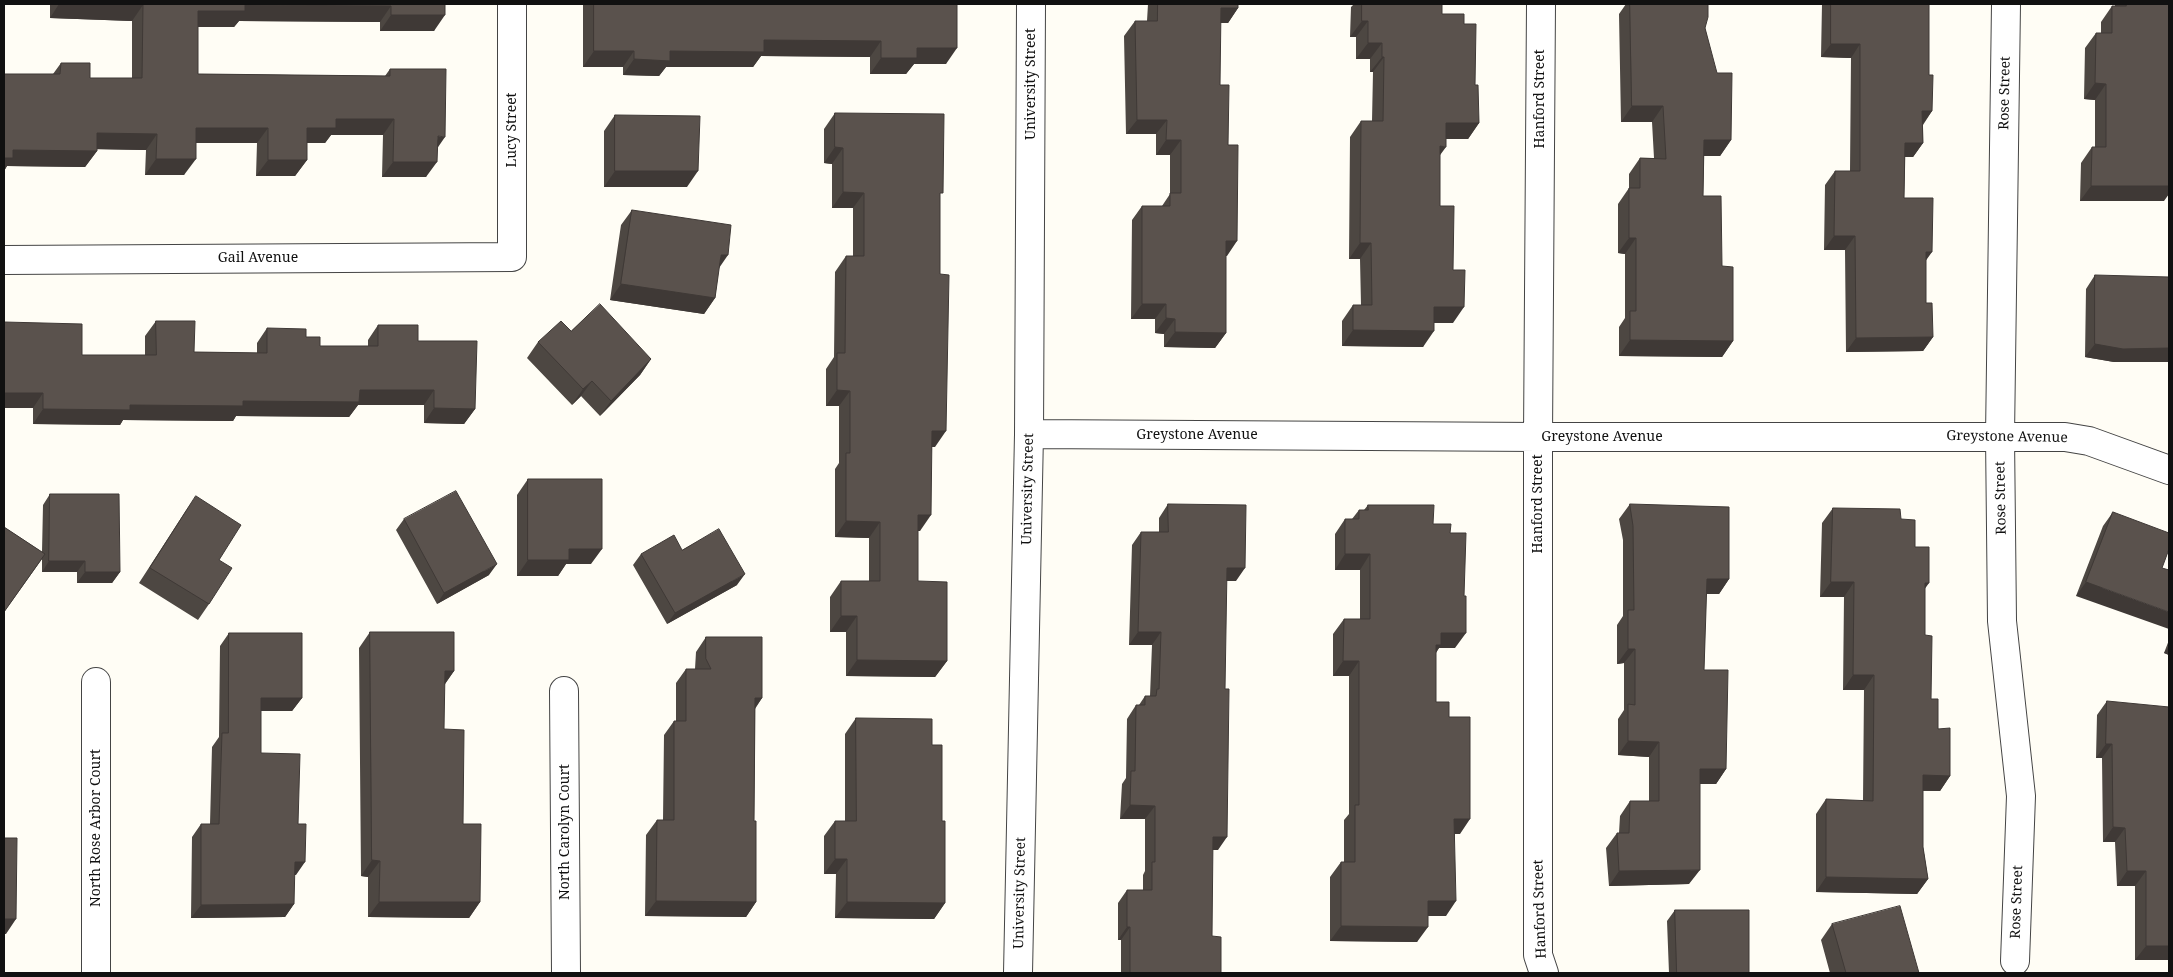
<!DOCTYPE html>
<html>
<head>
<meta charset="utf-8">
<style>
	body { margin:0 }
	#map { position:relative; width:2173px; height:977px; overflow:hidden; background:#fffdf5; font-family:"Noto Serif",serif }
	canvas { display:block }
	.frame { position:absolute; inset:0; border:5px solid #111; pointer-events:none }
</style>
</head>
<body>
<div id="map">
<canvas width="2173" height="977"></canvas>
<div class="frame"></div>
</div>
<script>
const ctx = document.querySelector('canvas').getContext('2d');
ctx.lineJoin = 'round';
function strokePath(path, color, width, dash) { ctx.strokeStyle = color; ctx.lineWidth = width; ctx.lineCap = dash ? 'butt' : 'round'; ctx.setLineDash(dash || []); ctx.stroke(path); }
function fillPath(path, color) { ctx.fillStyle = color; ctx.fill(path, 'evenodd'); }
function label(font, color, halo, rows, align = 'center') {
  ctx.font = font + ' "Noto Serif",serif'; ctx.lineWidth = 5; ctx.setLineDash([]); ctx.textBaseline = 'middle'; ctx.strokeStyle = halo; ctx.fillStyle = color; for (const [text, x, y, turn = 0] of rows) {
    ctx.save(); ctx.translate(x, y); ctx.rotate((+turn || 0) * Math.PI / 180); ctx.textAlign = isNaN(turn) ? turn : align; if (halo) ctx.strokeText(text, 0, 0); ctx.fillText(text, 0, 0); ctx.restore();
  }
}
const street = new Path2D(`
	M 1541,4 L 1538,437 L 1538,955 L 1544,973
	M 2006,4 L 2000,436 L 2002,621 L 2021,796 L 2015,961
	M 4,260 L 512,257 L 512,4
	M 1029,434 L 1538,437 L 2065,437 L 2089,441 L 2169,470
	M 96,682 L 96,973
	M 564,691 L 566,973
	M 1018,973 L 1029,434 L 1031,4`);
const wall = new Path2D(`
	M 50,4 L 445,4 L 434,31 L 380,31 L 380,22 L 239,21 L 234,27 L 198,27 L 198,74 L 385,76 L 390,69 L 437,148 L 426,177 L 382,177 L 383,135 L 331,135 L 325,143 L 307,143 L 307,160 L 295,176 L 256,176 L 257,143 L 196,143 L 184,175 L 145,175 L 146,150 L 97,149 L 97,151 L 85,167 L 7,166 L 4,171 L 4,74 L 53,74 L 61,63 L 90,78 L 132,78 L 132,21 L 50,18 Z
	M 583,4 L 957,4 L 946,64 L 914,64 L 906,74 L 870,74 L 870,57 L 761,56 L 753,67 L 666,67 L 659,76 L 623,75 L 623,67 L 583,67 Z
	M 1148,4 L 1238,4 L 1238,8 L 1228,23 L 1220,23 L 1220,85 L 1227,256 L 1226,256 L 1226,333 L 1215,348 L 1164,347 L 1164,334 L 1155,333 L 1155,319 L 1131,319 L 1132,220 L 1142,206 L 1162,206 L 1170,194 L 1170,155 L 1156,155 L 1156,134 L 1126,134 L 1124,36 L 1135,21 L 1147,21 Z
	M 1354,4 L 1442,4 L 1442,14 L 1464,24 L 1475,85 L 1479,123 L 1468,139 L 1446,139 L 1440,154 L 1440,206 L 1453,323 L 1434,323 L 1423,347 L 1342,346 L 1342,321 L 1353,305 L 1361,305 L 1360,259 L 1349,259 L 1350,137 L 1361,121 L 1372,121 L 1373,72 L 1370,72 L 1370,59 L 1356,59 L 1356,37 L 1350,37 L 1351,7 Z
	M 1626,4 L 1708,4 L 1705,28 L 1731,140 L 1720,156 L 1704,156 L 1703,196 L 1722,266 L 1733,341 L 1722,357 L 1619,356 L 1619,327 L 1625,318 L 1625,254 L 1618,253 L 1618,204 L 1629,188 L 1629,174 L 1640,158 L 1654,158 L 1652,122 L 1621,122 L 1619,14 Z
	M 1822,4 L 1929,4 L 1929,75 L 1932,111 L 1923,125 L 1923,143 L 1913,157 L 1905,157 L 1904,198 L 1926,262 L 1926,303 L 1933,337 L 1923,351 L 1846,352 L 1845,250 L 1824,250 L 1825,185 L 1835,171 L 1850,171 L 1851,58 L 1821,57 Z
	M 2115,4 L 2169,4 L 2164,201 L 2080,201 L 2081,163 L 2092,147 L 2095,147 L 2095,100 L 2084,99 L 2085,48 L 2096,33 L 2101,33 L 2101,22 L 2112,6 L 2115,6 Z
	M 835,113 L 940,199 L 935,447 L 932,447 L 920,531 L 918,531 L 918,581 L 947,661 L 935,677 L 846,676 L 846,632 L 830,632 L 830,597 L 841,581 L 869,581 L 869,538 L 835,537 L 835,469 L 839,463 L 839,406 L 826,406 L 826,369 L 834,357 L 835,272 L 846,256 L 853,256 L 853,208 L 832,208 L 832,164 L 824,163 L 824,129 Z
	M 615,115 L 687,187 L 604,187 L 604,131 Z
	M 632,210 L 719,267 L 715,298 L 704,314 L 610,300 L 621,225 Z
	M 2095,275 L 2114,362 L 2085,357 L 2086,289 Z
	M 156,321 L 194,352 L 257,353 L 257,343 L 267,328 L 306,337 L 320,346 L 368,346 L 368,340 L 378,325 L 418,341 L 475,409 L 464,424 L 424,423 L 424,405 L 358,405 L 349,417 L 236,416 L 233,421 L 123,420 L 120,425 L 33,424 L 33,408 L 4,408 L 82,355 L 145,355 L 145,336 Z
	M 571,331 L 651,359 L 640,375 L 600,416 L 581,396 L 572,405 L 527,358 L 538,342 Z
	M 528,479 L 591,564 L 566,564 L 558,576 L 517,576 L 517,495 Z
	M 50,494 L 120,572 L 112,583 L 77,583 L 77,572 L 42,572 L 42,559 L 4,612 L 4,527 L 42,552 L 43,505 Z
	M 196,496 L 209,604 L 198,620 L 139,583 L 185,512 Z
	M 1168,504 L 1236,581 L 1226,581 L 1218,850 L 1212,850 L 1212,936 L 1221,973 L 1121,973 L 1121,940 L 1118,940 L 1118,903 L 1127,890 L 1143,890 L 1143,875 L 1145,871 L 1145,819 L 1120,819 L 1122,784 L 1126,778 L 1127,719 L 1136,705 L 1139,705 L 1145,696 L 1150,696 L 1152,645 L 1129,645 L 1132,545 L 1141,532 L 1159,532 L 1159,518 Z
	M 1630,504 L 1729,579 L 1719,594 L 1706,594 L 1704,670 L 1726,769 L 1716,784 L 1700,784 L 1689,884 L 1609,886 L 1606,848 L 1617,833 L 1619,833 L 1620,816 L 1630,801 L 1649,801 L 1649,757 L 1618,755 L 1618,719 L 1624,710 L 1624,663 L 1617,664 L 1617,625 L 1623,616 L 1623,540 L 1619,519 Z
	M 1368,505 L 1433,524 L 1450,533 L 1455,648 L 1439,648 L 1436,653 L 1436,702 L 1449,717 L 1460,834 L 1455,834 L 1446,916 L 1428,916 L 1417,942 L 1330,941 L 1330,877 L 1341,862 L 1344,862 L 1344,820 L 1349,814 L 1349,676 L 1333,676 L 1333,634 L 1344,619 L 1360,619 L 1360,570 L 1335,570 L 1335,534 L 1345,519 L 1352,519 L 1359,510 L 1364,510 Z
	M 1833,508 L 1901,519 L 1915,547 L 1925,589 L 1925,635 L 1931,699 L 1950,776 L 1940,791 L 1923,791 L 1923,847 L 1928,879 L 1917,894 L 1816,892 L 1816,814 L 1826,799 L 1863,801 L 1864,690 L 1843,690 L 1844,597 L 1820,597 L 1822,523 Z
	M 2113,512 L 2162,568 L 2076,596 L 2103,526 Z
	M 404,519 L 489,575 L 437,604 L 396,530 Z
	M 682,550 L 737,585 L 667,624 L 633,565 L 641,554 Z
	M 370,632 L 454,671 L 444,685 L 444,729 L 463,824 L 480,902 L 469,918 L 368,917 L 368,877 L 361,876 L 359,648 Z
	M 229,633 L 302,698 L 292,711 L 261,711 L 261,753 L 296,875 L 294,875 L 294,904 L 285,917 L 191,918 L 192,837 L 201,824 L 210,824 L 212,747 L 219,737 L 220,646 Z
	M 706,637 L 762,698 L 755,709 L 754,821 L 756,902 L 746,917 L 645,916 L 646,835 L 657,820 L 663,820 L 664,735 L 674,721 L 676,721 L 676,683 L 686,669 L 695,669 L 696,652 Z
	M 2169,640 L 2169,655 L 2164,653 Z
	M 2107,701 L 2169,960 L 2135,960 L 2135,886 L 2117,886 L 2115,842 L 2103,842 L 2102,758 L 2096,758 L 2097,715 Z
	M 856,718 L 932,745 L 942,821 L 945,903 L 934,919 L 835,918 L 836,874 L 824,874 L 824,836 L 835,821 L 845,821 L 845,734 Z
	M 1675,910 L 1749,973 L 1669,973 L 1667,921 Z
	M 1832,924 L 1919,973 L 1830,973 L 1821,940 Z`);
const shadedWall = new Path2D(`
	M 59,4 L 116,4 L 143,5 L 132,21 L 50,18 Z
	M 245,5 L 391,6 L 380,22 L 239,21 L 234,27 L 187,27 L 198,11 Z
	M 1221,8 L 1238,8 L 1228,23 L 1210,23 Z
	M 391,15 L 445,15 L 434,31 L 380,31 Z
	M 1362,21 L 1368,21 L 1356,37 L 1350,37 Z
	M 764,40 L 881,41 L 870,57 L 761,56 L 753,67 L 666,67 L 659,76 L 623,75 L 634,59 L 670,51 Z
	M 1368,43 L 1382,43 L 1370,59 L 1356,59 Z
	M 1831,44 L 1860,44 L 1851,58 L 1821,57 Z
	M 917,48 L 957,48 L 946,64 L 914,64 L 906,74 L 870,74 L 881,58 Z
	M 594,51 L 634,51 L 623,67 L 583,67 Z
	M 1382,57 L 1384,57 L 1373,72 L 1370,72 Z
	M 2095,83 L 2106,84 L 2095,100 L 2084,99 Z
	M 1632,106 L 1663,106 L 1652,122 L 1621,122 Z
	M 1922,111 L 1932,111 L 1922,125 Z
	M 336,119 L 394,119 L 383,135 L 331,135 L 325,143 L 296,143 L 307,128 Z
	M 1137,120 L 1167,120 L 1156,134 L 1126,134 Z
	M 1446,123 L 1479,123 L 1468,139 L 1435,139 Z
	M 196,128 L 268,128 L 257,143 L 185,143 Z
	M 97,133 L 157,134 L 146,150 L 85,149 Z
	M 438,136 L 445,137 L 434,153 Z
	M 1166,140 L 1181,140 L 1170,155 L 1156,155 Z
	M 1704,140 L 1731,140 L 1720,156 L 1693,156 Z
	M 1905,143 L 1923,143 L 1913,157 L 1896,157 Z
	M 1440,146 L 1446,147 L 1435,162 Z
	M 835,147 L 843,148 L 832,164 L 824,163 Z
	M 13,150 L 97,151 L 85,167 L 7,166 L 4,171 L 4,158 Z
	M 156,159 L 196,159 L 184,175 L 145,175 Z
	M 268,160 L 307,160 L 295,176 L 256,176 Z
	M 393,162 L 437,162 L 426,177 L 382,177 Z
	M 615,171 L 698,171 L 687,187 L 604,187 Z
	M 2091,186 L 2169,186 L 2169,194 L 2164,201 L 2080,201 Z
	M 843,192 L 864,193 L 853,208 L 832,208 Z
	M 1834,236 L 1855,236 L 1845,250 L 1824,250 Z
	M 1629,238 L 1636,238 L 1625,254 L 1618,253 Z
	M 1226,241 L 1237,241 L 1227,256 L 1215,256 Z
	M 1360,243 L 1371,243 L 1360,259 L 1349,259 Z
	M 1926,252 L 1932,252 L 1922,266 Z
	M 721,255 L 728,255 L 717,271 Z
	M 621,284 L 715,298 L 704,314 L 610,300 Z
	M 1142,304 L 1166,304 L 1155,319 L 1131,319 Z
	M 1434,307 L 1464,307 L 1453,323 L 1423,323 Z
	M 1166,318 L 1175,319 L 1164,334 L 1155,333 Z
	M 1353,330 L 1434,331 L 1423,347 L 1342,346 Z
	M 1175,332 L 1226,333 L 1215,348 L 1164,347 Z
	M 1933,337 L 1923,351 L 1846,352 L 1856,338 Z
	M 1630,340 L 1733,341 L 1722,357 L 1619,356 Z
	M 2095,344 L 2169,348 L 2169,362 L 2114,362 L 2085,357 Z
	M 651,359 L 640,375 L 600,416 L 611,401 Z
	M 592,381 L 581,396 L 572,405 L 583,389 Z
	M 360,390 L 434,390 L 424,405 L 358,405 L 349,417 L 236,416 L 233,421 L 123,420 L 120,425 L 33,424 L 43,409 L 130,405 Z
	M 837,390 L 850,391 L 839,406 L 826,406 Z
	M 4,393 L 43,393 L 33,408 L 4,408 Z
	M 434,408 L 475,409 L 464,424 L 424,423 Z
	M 932,431 L 946,431 L 935,447 L 921,447 Z
	M 918,515 L 931,515 L 920,531 L 907,531 Z
	M 846,521 L 880,522 L 869,538 L 835,537 Z
	M 569,549 L 602,549 L 591,564 L 566,564 L 558,576 L 517,576 L 528,560 Z
	M 1345,554 L 1370,554 L 1360,570 L 1335,570 Z
	M 49,561 L 85,561 L 77,572 L 42,572 Z
	M 497,564 L 489,575 L 437,604 L 444,593 Z
	M 1227,568 L 1245,568 L 1236,581 L 1217,581 Z
	M 85,572 L 120,572 L 112,583 L 77,583 Z
	M 745,574 L 737,585 L 667,624 L 675,613 Z
	M 1707,579 L 1729,579 L 1719,594 L 1696,594 Z
	M 1831,582 L 1854,582 L 1844,597 L 1820,597 Z
	M 2086,582 L 2169,612 L 2169,629 L 2076,596 Z
	M 1925,583 L 1929,583 L 1919,597 Z
	M 841,616 L 857,616 L 846,632 L 830,632 Z
	M 1138,632 L 1161,632 L 1152,645 L 1129,645 Z
	M 1441,633 L 1466,633 L 1455,648 L 1439,648 L 1430,661 Z
	M 2169,646 L 2169,655 L 2164,653 Z
	M 1628,649 L 1635,649 L 1624,663 L 1617,664 Z
	M 857,660 L 947,661 L 935,677 L 846,676 Z
	M 1343,661 L 1359,661 L 1349,676 L 1333,676 Z
	M 445,671 L 454,671 L 443,687 Z
	M 1853,675 L 1874,675 L 1864,690 L 1843,690 Z
	M 261,698 L 302,698 L 292,711 L 252,711 Z
	M 755,698 L 762,698 L 752,712 Z
	M 1628,741 L 1659,742 L 1649,757 L 1618,755 Z
	M 2106,744 L 2112,744 L 2102,758 L 2096,758 Z
	M 1700,769 L 1726,769 L 1716,784 L 1690,784 Z
	M 1923,775 L 1950,776 L 1940,791 L 1913,790 Z
	M 1130,805 L 1155,806 L 1145,819 L 1120,819 Z
	M 1454,819 L 1470,819 L 1460,834 L 1444,834 Z
	M 2113,827 L 2125,828 L 2115,842 L 2103,842 Z
	M 1213,837 L 1227,837 L 1218,850 L 1203,850 Z
	M 835,859 L 847,859 L 836,874 L 824,874 Z
	M 372,860 L 380,861 L 368,877 L 361,876 Z
	M 295,862 L 305,862 L 296,875 L 285,875 Z
	M 1700,870 L 1689,884 L 1609,886 L 1619,871 Z
	M 2127,871 L 2146,871 L 2135,886 L 2117,886 Z
	M 1826,877 L 1928,879 L 1917,894 L 1816,892 Z
	M 656,901 L 756,902 L 746,917 L 645,916 Z
	M 1428,901 L 1456,901 L 1446,916 L 1417,916 Z
	M 379,902 L 480,902 L 469,918 L 368,917 Z
	M 847,902 L 945,903 L 934,919 L 835,918 Z
	M 294,904 L 285,917 L 191,918 L 201,905 Z
	M 4,919 L 16,919 L 6,934 L 4,934 Z
	M 1341,926 L 1428,927 L 1417,942 L 1330,941 Z
	M 1127,927 L 1130,927 L 1121,940 L 1118,940 Z
	M 2146,946 L 2169,946 L 2169,960 L 2135,960 Z`);
const building = new Path2D(`
	M 116,4 L 445,4 L 445,15 L 391,15 L 391,6 L 245,5 L 245,11 L 198,11 L 198,74 L 390,76 L 390,69 L 446,69 L 445,137 L 438,136 L 437,162 L 393,162 L 394,119 L 336,119 L 336,128 L 307,128 L 307,160 L 268,160 L 268,128 L 196,128 L 196,159 L 156,159 L 157,134 L 97,133 L 97,151 L 13,150 L 13,158 L 4,158 L 4,74 L 60,74 L 61,63 L 90,63 L 90,78 L 142,78 L 143,5 Z
	M 594,4 L 957,4 L 957,48 L 917,48 L 917,58 L 881,58 L 881,41 L 764,40 L 764,52 L 670,51 L 670,61 L 634,59 L 634,51 L 594,51 Z
	M 1158,4 L 1238,4 L 1238,8 L 1221,8 L 1220,85 L 1229,85 L 1228,145 L 1238,145 L 1237,241 L 1226,241 L 1226,333 L 1175,332 L 1175,319 L 1166,318 L 1166,304 L 1142,304 L 1142,206 L 1170,206 L 1170,193 L 1181,193 L 1181,140 L 1166,140 L 1167,120 L 1137,120 L 1135,21 L 1157,21 Z
	M 1362,4 L 1442,4 L 1442,14 L 1464,14 L 1464,24 L 1476,24 L 1475,85 L 1478,85 L 1479,123 L 1446,123 L 1446,147 L 1440,146 L 1440,206 L 1454,206 L 1453,270 L 1465,270 L 1464,307 L 1434,307 L 1434,331 L 1353,330 L 1353,305 L 1372,305 L 1371,243 L 1360,243 L 1361,121 L 1383,121 L 1384,57 L 1382,57 L 1382,43 L 1368,43 L 1368,21 L 1362,21 Z
	M 1630,4 L 1708,4 L 1708,17 L 1705,28 L 1717,73 L 1732,73 L 1731,140 L 1704,140 L 1703,196 L 1721,196 L 1722,266 L 1733,267 L 1733,341 L 1630,340 L 1630,311 L 1636,311 L 1636,238 L 1629,238 L 1629,188 L 1640,188 L 1640,158 L 1666,159 L 1663,106 L 1632,106 Z
	M 1831,4 L 1929,4 L 1929,75 L 1933,75 L 1932,111 L 1922,111 L 1923,143 L 1905,143 L 1904,198 L 1933,198 L 1932,252 L 1926,252 L 1926,303 L 1932,303 L 1933,337 L 1856,338 L 1855,236 L 1834,236 L 1835,171 L 1860,171 L 1860,44 L 1831,44 Z
	M 2126,4 L 2169,4 L 2169,186 L 2091,186 L 2092,147 L 2106,147 L 2106,84 L 2095,83 L 2096,33 L 2112,33 L 2112,6 L 2126,6 Z
	M 835,113 L 944,114 L 943,193 L 940,193 L 940,274 L 949,275 L 946,431 L 932,431 L 931,515 L 918,515 L 918,581 L 947,582 L 947,661 L 857,660 L 857,616 L 841,616 L 841,581 L 880,581 L 880,522 L 846,521 L 846,453 L 850,453 L 850,391 L 837,390 L 837,353 L 845,353 L 846,256 L 864,256 L 864,193 L 843,192 L 843,148 L 835,147 Z
	M 615,115 L 700,116 L 698,171 L 615,171 Z
	M 632,210 L 731,225 L 728,255 L 721,255 L 715,298 L 621,284 Z
	M 2095,275 L 2169,277 L 2169,348 L 2123,349 L 2095,344 Z
	M 600,304 L 651,359 L 611,401 L 592,381 L 583,389 L 538,342 L 561,321 L 571,331 Z
	M 156,321 L 195,321 L 194,352 L 267,353 L 267,328 L 306,329 L 306,337 L 320,337 L 320,346 L 378,346 L 378,325 L 418,325 L 418,341 L 477,341 L 475,409 L 434,408 L 434,390 L 360,390 L 359,402 L 243,401 L 243,406 L 130,405 L 130,410 L 43,409 L 43,393 L 4,393 L 4,322 L 82,324 L 82,355 L 156,355 Z
	M 528,479 L 602,479 L 602,549 L 569,549 L 569,560 L 528,560 Z
	M 456,491 L 497,564 L 444,593 L 404,519 Z
	M 50,494 L 119,494 L 120,572 L 85,572 L 85,561 L 49,561 Z
	M 196,496 L 241,525 L 219,560 L 232,568 L 209,604 L 150,568 Z
	M 1168,504 L 1246,505 L 1245,568 L 1227,568 L 1225,689 L 1229,689 L 1227,837 L 1213,837 L 1212,936 L 1221,937 L 1221,973 L 1130,973 L 1130,927 L 1127,927 L 1127,890 L 1152,890 L 1152,862 L 1155,862 L 1155,806 L 1130,805 L 1131,771 L 1135,771 L 1136,705 L 1145,705 L 1145,696 L 1156,696 L 1157,689 L 1159,689 L 1161,632 L 1138,632 L 1141,532 L 1168,532 Z
	M 1630,504 L 1729,507 L 1729,579 L 1707,579 L 1704,670 L 1728,670 L 1726,769 L 1700,769 L 1700,870 L 1619,871 L 1617,833 L 1629,833 L 1630,801 L 1659,801 L 1659,742 L 1628,741 L 1628,704 L 1635,705 L 1635,649 L 1628,649 L 1628,610 L 1634,610 L 1633,526 Z
	M 1368,505 L 1434,505 L 1433,524 L 1451,524 L 1450,533 L 1466,533 L 1464,596 L 1466,596 L 1466,633 L 1441,633 L 1441,645 L 1436,645 L 1436,702 L 1449,702 L 1449,717 L 1470,717 L 1470,819 L 1454,819 L 1456,901 L 1428,901 L 1428,927 L 1341,926 L 1341,862 L 1355,862 L 1355,805 L 1359,805 L 1359,661 L 1343,661 L 1344,619 L 1370,619 L 1370,554 L 1345,554 L 1345,519 L 1359,519 L 1359,510 L 1368,510 Z
	M 1833,508 L 1900,509 L 1901,519 L 1915,520 L 1915,547 L 1929,547 L 1929,583 L 1925,583 L 1925,635 L 1932,636 L 1931,699 L 1938,699 L 1938,729 L 1950,728 L 1950,776 L 1923,775 L 1923,847 L 1928,879 L 1826,877 L 1826,799 L 1873,801 L 1874,675 L 1853,675 L 1854,582 L 1831,582 Z
	M 2113,512 L 2169,533 L 2169,549 L 2162,568 L 2169,570 L 2169,612 L 2086,582 Z
	M 4,527 L 45,554 L 4,612 Z
	M 719,529 L 745,574 L 675,613 L 641,554 L 674,535 L 682,550 Z
	M 370,632 L 454,632 L 454,671 L 445,671 L 444,729 L 464,730 L 463,824 L 481,824 L 480,902 L 379,902 L 380,861 L 372,860 Z
	M 229,633 L 302,633 L 302,698 L 261,698 L 261,753 L 300,754 L 298,824 L 306,824 L 305,862 L 295,862 L 294,904 L 201,905 L 201,824 L 219,824 L 222,733 L 228,733 Z
	M 706,637 L 762,637 L 762,698 L 755,698 L 754,821 L 756,821 L 756,902 L 656,901 L 657,820 L 674,820 L 674,721 L 686,721 L 686,669 L 711,669 L 706,659 Z
	M 2107,701 L 2169,707 L 2169,946 L 2146,946 L 2146,871 L 2127,871 L 2125,828 L 2113,827 L 2112,744 L 2106,744 Z
	M 856,718 L 932,719 L 932,745 L 942,745 L 942,821 L 945,821 L 945,903 L 847,902 L 847,859 L 835,859 L 835,821 L 856,821 Z
	M 4,838 L 17,838 L 16,919 L 4,919 Z
	M 1900,906 L 1919,973 L 1846,973 L 1832,924 Z
	M 1675,910 L 1749,910 L 1749,973 L 1677,973 Z`);
const streetNames = [
	["University Street",1031,84,-90],
	["Rose Street",2005,93,-89],
	["Hanford Street",1540,99,-90],
	["Lucy Street",512,130,-90],
	["Gail Avenue",258,258],
	["Greystone Avenue",1197,435],
	["Greystone Avenue",1602,437],
	["Greystone Avenue",2007,437,1],
	["University Street",1028,489,-89],
	["Rose Street",2001,498,-91],
	["Hanford Street",1538,504,-90],
	["North Rose Arbor Court",96,828,-90],
	["North Carolyn Court",565,832,-90],
	["University Street",1020,893,-89],
	["Rose Street",2017,902,-88],
	["Hanford Street",1540,909,-92]
];
strokePath(street, '#444', 30);
strokePath(street, '#fff', 28);
fillPath(wall, '#4d4742');
fillPath(shadedWall, '#3f3936');
fillPath(building, '#5a524d');
strokePath(building, '#3f3936', 1);
label('14px', '#111', '#fff', streetNames);
</script>
</body>
</html>
